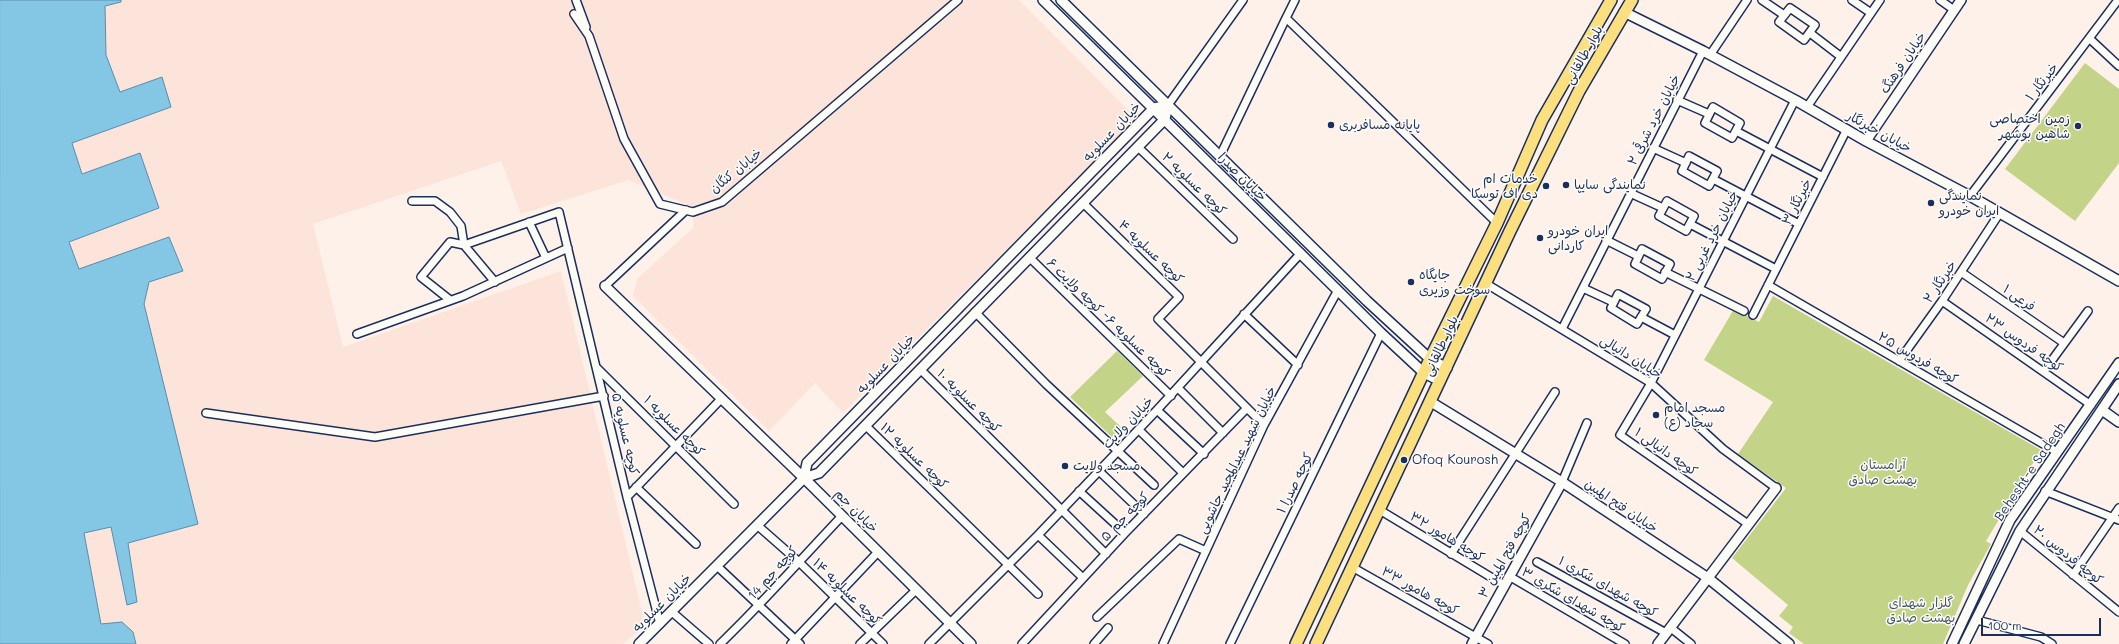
<!DOCTYPE html>
<html>
<head>
<meta charset="utf-8">
<style>
	body { margin:0 }
	#map { position:relative; width:2119px; height:644px; overflow:hidden; background:#fdf1ea; font-family:Mali,sans-serif }
	canvas { display:block }
	.scale { position:absolute; left:1981px; top:618px; width:120px; height:18px; box-sizing:border-box; border:2px solid #1b2f5e; border-top:0; padding-left:5px; font-size:12px; line-height:14px; white-space:nowrap; color:#1b2f5e; -webkit-text-stroke:3px #fdfcf7; paint-order:stroke }
</style>
</head>
<body>
<div id="map">
<canvas width="2119" height="644"></canvas>
<div class="scale">100 m</div>
</div>
<script>
const ctx = document.querySelector('canvas').getContext('2d');
ctx.lineJoin = 'round';
function fillPath(path, color) { ctx.fillStyle = color; ctx.fill(path, 'evenodd'); }
function strokePath(path, color, width, dash) { ctx.strokeStyle = color; ctx.lineWidth = width; ctx.lineCap = dash ? 'butt' : 'round'; ctx.setLineDash(dash || []); ctx.stroke(path); }
function label(font, color, halo, rows, align = 'center') {
  ctx.font = font + ' Mali,"Playpen Sans Arabic",sans-serif'; ctx.lineWidth = 3; ctx.setLineDash([]); ctx.textBaseline = 'middle'; ctx.strokeStyle = halo; ctx.fillStyle = color; for (const [text, x, y, turn = 0] of rows) {
    ctx.save(); ctx.translate(x, y); ctx.rotate((+turn || 0) * Math.PI / 180); ctx.textAlign = isNaN(turn) ? turn : align; if (halo) ctx.strokeText(text, 0, 0); ctx.fillText(text, 0, 0); ctx.restore();
  }
}
const built = new Path2D(`
	M 121,0 L 1019,0 L 1137,119 L 843,413 L 815,383 L 769,431 L 633,296 L 637,279 L 694,227 L 691,206 L 628,180 L 521,214 L 501,161 L 313,224 L 343,347 L 561,271 L 645,625 L 623,644 L 136,644 L 133,632 L 101,624 L 84,533 L 111,526 L 127,604 L 137,602 L 128,543 L 198,524 L 144,304 L 149,282 L 182,271 L 169,238 L 79,270 L 69,242 L 159,208 L 82,174 L 72,143 L 171,107 L 120,92 L 106,55 L 105,6 L 121,2 Z`);
const green = new Path2D(`
	M 2085,63 L 2119,89 L 2119,163 L 2075,221 L 2005,169 Z
	M 1773,296 L 2041,450 L 1986,541 L 1991,544 L 1968,585 L 1943,644 L 1804,644 L 1789,633 L 1793,627 L 1779,616 L 1788,605 L 1732,558 L 1786,488 L 1738,454 L 1773,402 L 1704,360 L 1734,309 L 1759,322 Z
	M 1117,351 L 1143,376 L 1105,412 L 1122,428 L 1112,437 L 1070,397 Z`);
const water = new Path2D(`
	M 0,0 L 121,0 L 121,2 L 105,6 L 106,55 L 120,92 L 162,77 L 171,107 L 72,143 L 82,174 L 140,153 L 159,208 L 69,242 L 79,269 L 169,237 L 183,271 L 149,282 L 144,304 L 198,524 L 128,543 L 137,602 L 127,605 L 111,527 L 84,533 L 101,624 L 122,622 L 133,632 L 136,644 L 0,644 Z`);
const minor = new Path2D(`
	M 576,0 L 586,27
	M 1762,0 L 1784,15
	M 1852,0 L 1871,13
	M 1940,0 L 1954,10
	M 1790,8 L 1815,25 L 1804,40 L 1779,22 Z
	M 574,14 L 589,36 L 624,139 L 660,204 L 693,212 L 722,202 L 958,0
	M 1286,18 L 1295,0
	M 1810,33 L 1840,56
	M 2090,39 L 2119,66
	M 1710,55 L 1747,0
	M 1677,100 L 1709,114
	M 1168,105 L 1243,0
	M 1713,107 L 1740,123 L 1732,138 L 1705,123 Z
	M 1807,107 L 1880,0
	M 1736,131 L 1823,177
	M 1138,147 L 1233,239
	M 1653,148 L 1686,163
	M 1220,156 L 1286,18 L 1497,223
	M 1689,156 L 1717,171 L 1709,186 L 1682,171 Z
	M 1713,179 L 1799,224
	M 1630,193 L 1663,208
	M 1970,196 L 2118,0
	M 412,201 L 435,201 L 450,212 L 461,226 L 464,245 L 495,282
	M 1667,201 L 1694,216 L 1686,231 L 1659,216 Z
	M 1083,203 L 1179,297 L 1158,319 L 1264,425
	M 529,222 L 546,258
	M 1690,224 L 1776,269
	M 1606,240 L 1638,256
	M 1642,249 L 1670,264 L 1662,279 L 1635,264 Z
	M 1029,257 L 1171,396
	M 1665,272 L 1744,311
	M 1961,272 L 2064,343
	M 1485,283 L 1651,383 L 1723,449 L 1776,488
	M 1768,285 L 2057,452
	M 605,286 L 686,210
	M 1583,288 L 1613,302
	M 1618,294 L 1646,309 L 1637,324 L 1611,308 Z
	M 450,300 L 421,277 L 450,242 L 464,245 L 559,212 L 627,497 L 660,624
	M 1942,301 L 2091,405
	M 975,312 L 1046,384 L 1154,485
	M 1244,314 L 1298,365
	M 1753,315 L 1847,129
	M 1641,317 L 1675,335
	M 1562,329 L 1703,51
	M 357,334 L 463,296 L 568,248
	M 1899,361 L 1942,301 L 1999,214
	M 597,368 L 734,504
	M 921,370 L 1106,554
	M 2044,371 L 2088,311
	M 1178,388 L 1223,433
	M 1157,410 L 1204,454
	M 206,413 L 375,437 L 604,396
	M 865,425 L 1038,594
	M 1139,430 L 1183,473
	M 1099,471 L 1144,514
	M 1562,482 L 1587,423
	M 636,487 L 696,544
	M 1079,491 L 1125,533
	M 2045,491 L 2119,520
	M 627,497 L 722,398
	M 1378,509 L 1504,585
	M 1748,524 L 1620,435 L 1651,383 L 1795,100
	M 757,525 L 799,562 L 883,644
	M 2020,531 L 2119,612
	M 1038,535 L 1083,578
	M 1451,554 L 1555,392
	M 1537,562 L 1666,633
	M 717,566 L 800,644
	M 1352,567 L 1488,644
	M 2073,575 L 2119,508
	M 1509,576 L 1625,644
	M 672,612 L 709,644
	M 1097,617 L 1179,539 L 1206,551
	M 1977,620 L 2041,637 L 2052,644
	M 1671,628 L 1691,644
	M 720,644 C 763,603 801,559 842,516
	M 791,644 L 878,552
	M 860,644 L 916,590
	M 929,644 L 1038,535 L 1157,410 L 1301,253
	M 1022,644 L 1125,533 L 1247,408
	M 1094,644 L 1108,628
	M 1163,644 L 1264,425 L 1338,290
	M 1230,644 L 1381,333`);
const tertiary = new Path2D(`
	M 1043,0 L 1381,333 L 1424,373 L 1440,381
	M 1061,0 L 1367,301 L 1430,359 L 1447,368
	M 1624,12 L 1703,51 L 1795,100 L 1866,141 L 1970,196 L 2119,281
	M 1866,141 L 1961,0
	M 605,286 L 809,483 L 971,644
	M 1431,402 L 1562,482 L 1708,578 L 1789,644
	M 2102,410 L 2119,422
	M 639,644 L 804,478 L 819,473 L 1165,119 L 1168,105 L 1154,108 L 807,463 L 804,478
	M 1472,644 L 1562,482
	M 1658,644 L 1776,488
	M 1952,644 L 2010,520 L 2119,363
	M 1964,644 L 2020,531 L 2119,384`);
const primary = new Path2D(`
	M 1296,644 L 1430,359 L 1497,223 L 1542,120 L 1611,0
	M 1316,644 L 1510,231 L 1579,91 L 1632,0`);
const markers = [
	[1331,125,4,"#1b2f5e"],
	[2078,126,4,"#1b2f5e"],
	[1566,185,4,"#1b2f5e"],
	[1546,186,4,"#1b2f5e"],
	[1931,203,4,"#1b2f5e"],
	[1540,238,4,"#1b2f5e"],
	[1411,282,4,"#1b2f5e"],
	[1656,415,4,"#1b2f5e"],
	[1404,460,4,"#1b2f5e"],
	[1065,466,4,"#1b2f5e"]
];
const streetNames = [
	["بلوار طالقانی",1584,55,-61],
	["خیابان فرهنگ",1903,63,-56],
	["خبرنگار ۱",2042,82,-52],
	["خیابان خرد شرقی ۲",1654,120,-63],
	["خیابان عسلویه",1112,132,-46],
	["خیابان خبرنگار",1879,132,29],
	["خیابان کنگان",736,171,-39],
	["خیابان صدرا",1242,177,45],
	["کوچه عسلویه ۲",1194,184,44],
	["خبرنگار ۳",1797,202,-63],
	["خیابان خرد غربی ۲",1712,236,-63],
	["کوچه عسلویه ۴",1151,252,44],
	["خبرنگار ۲",1940,282,-56],
	["فرعی ۱",2019,298,35],
	["کوچه عسلویه ۶- کوچه ولایت ۶",1108,318,44],
	["کوچه فردوس ۲۳",2024,343,35],
	["بلوار طالقانی",1441,346,-65],
	["خیابان دانیالی",1631,357,32],
	["کوچه فردوس ۲۵",1918,358,30],
	["خیابان عسلویه",886,364,-46],
	["کوچه عسلویه ۱۰",969,401,45],
	["خیابان ولایت",1128,423,-46],
	["کوچه عسلویه ۱",674,426,45],
	["کوچه عسلویه ۵",625,434,77],
	["کوچه دانیالی ۱",1666,452,35],
	["کوچه عسلویه ۱۲",914,456,44],
	["خیابان شهید عبدالمجید جاشویی",1237,460,-64],
	["Behesht-e Sadegh",2030,472,-56],
	["کوچه صدرا ۱",1295,483,-64],
	["خیابان فتح المبین",1621,506,34],
	["خیابان جم",856,511,45],
	["کوچه جم ۵",1125,517,-46],
	["کوچه هامور ۳۲",1447,537,31],
	["کوچه فردوس ۲۰",2068,555,39],
	["کوچه فتح المبین ۳",1505,556,-61],
	["کوچه جم 14",773,573,-48],
	["کوچه شهدای شکری ۱",1608,587,29],
	["کوچه هامور ۳۳",1420,591,29],
	["کوچه عسلویه ۱۴",847,592,44],
	["کوچه شهدای شکری ۳",1573,600,30],
	["خیابان عسلویه",662,603,-45]
];
const poiNames = [
	["زمین اختصاصی",2070,119,"right"],
	["شاهین بوشهر",2070,134,"right"],
	["پایانه مسافربری",1339,125],
	["خدمات ام",1538,179,"right"],
	["دی اف توسکا",1538,194,"right"],
	["نمایندگی سایپا",1574,185],
	["نمایندگی",1939,196],
	["ایران خودرو",1939,211],
	["ایران خودرو",1548,231],
	["کاردانی",1548,246],
	["جایگاه",1419,275],
	["سوخت وزیری",1419,290],
	["مسجد امام",1664,408],
	["سجاد (ع)",1664,423],
	["Ofoq Kourosh",1412,460],
	["مسجد ولایت",1073,466]
];
const parkNames = [
	["آرامستان",1883,465],
	["بهشت صادق",1883,480],
	["گلزار شهدای",1921,603],
	["بهشت صادق",1921,618]
];
fillPath(built, '#fde4da');
fillPath(green, '#c3d488');
fillPath(water, '#84c7e5');
strokePath(water, '#5a8aaf', 1);
strokePath(minor, '#1b2f5e', 10);
strokePath(tertiary, '#1b2f5e', 12);
strokePath(primary, '#1b2f5e', 14);
strokePath(minor, '#fdfcf7', 7);
strokePath(tertiary, '#fdfcf7', 9);
strokePath(primary, '#fce080', 11);
for (const [x, y, r, color] of markers) { const dot = new Path2D(); dot.arc(x, y, r, 0, 2 * Math.PI); ctx.fillStyle = color; ctx.fill(dot); strokePath(dot, '#fdfcf7', 1.5); }
label('13px', '#1b2f5e', '#fdfcf7', streetNames);
label('13px', '#1b2f5e', '#fdfcf7', poiNames, 'left');
label('13px', '#455868', '#fdfcf7', parkNames);
</script>
</body>
</html>
